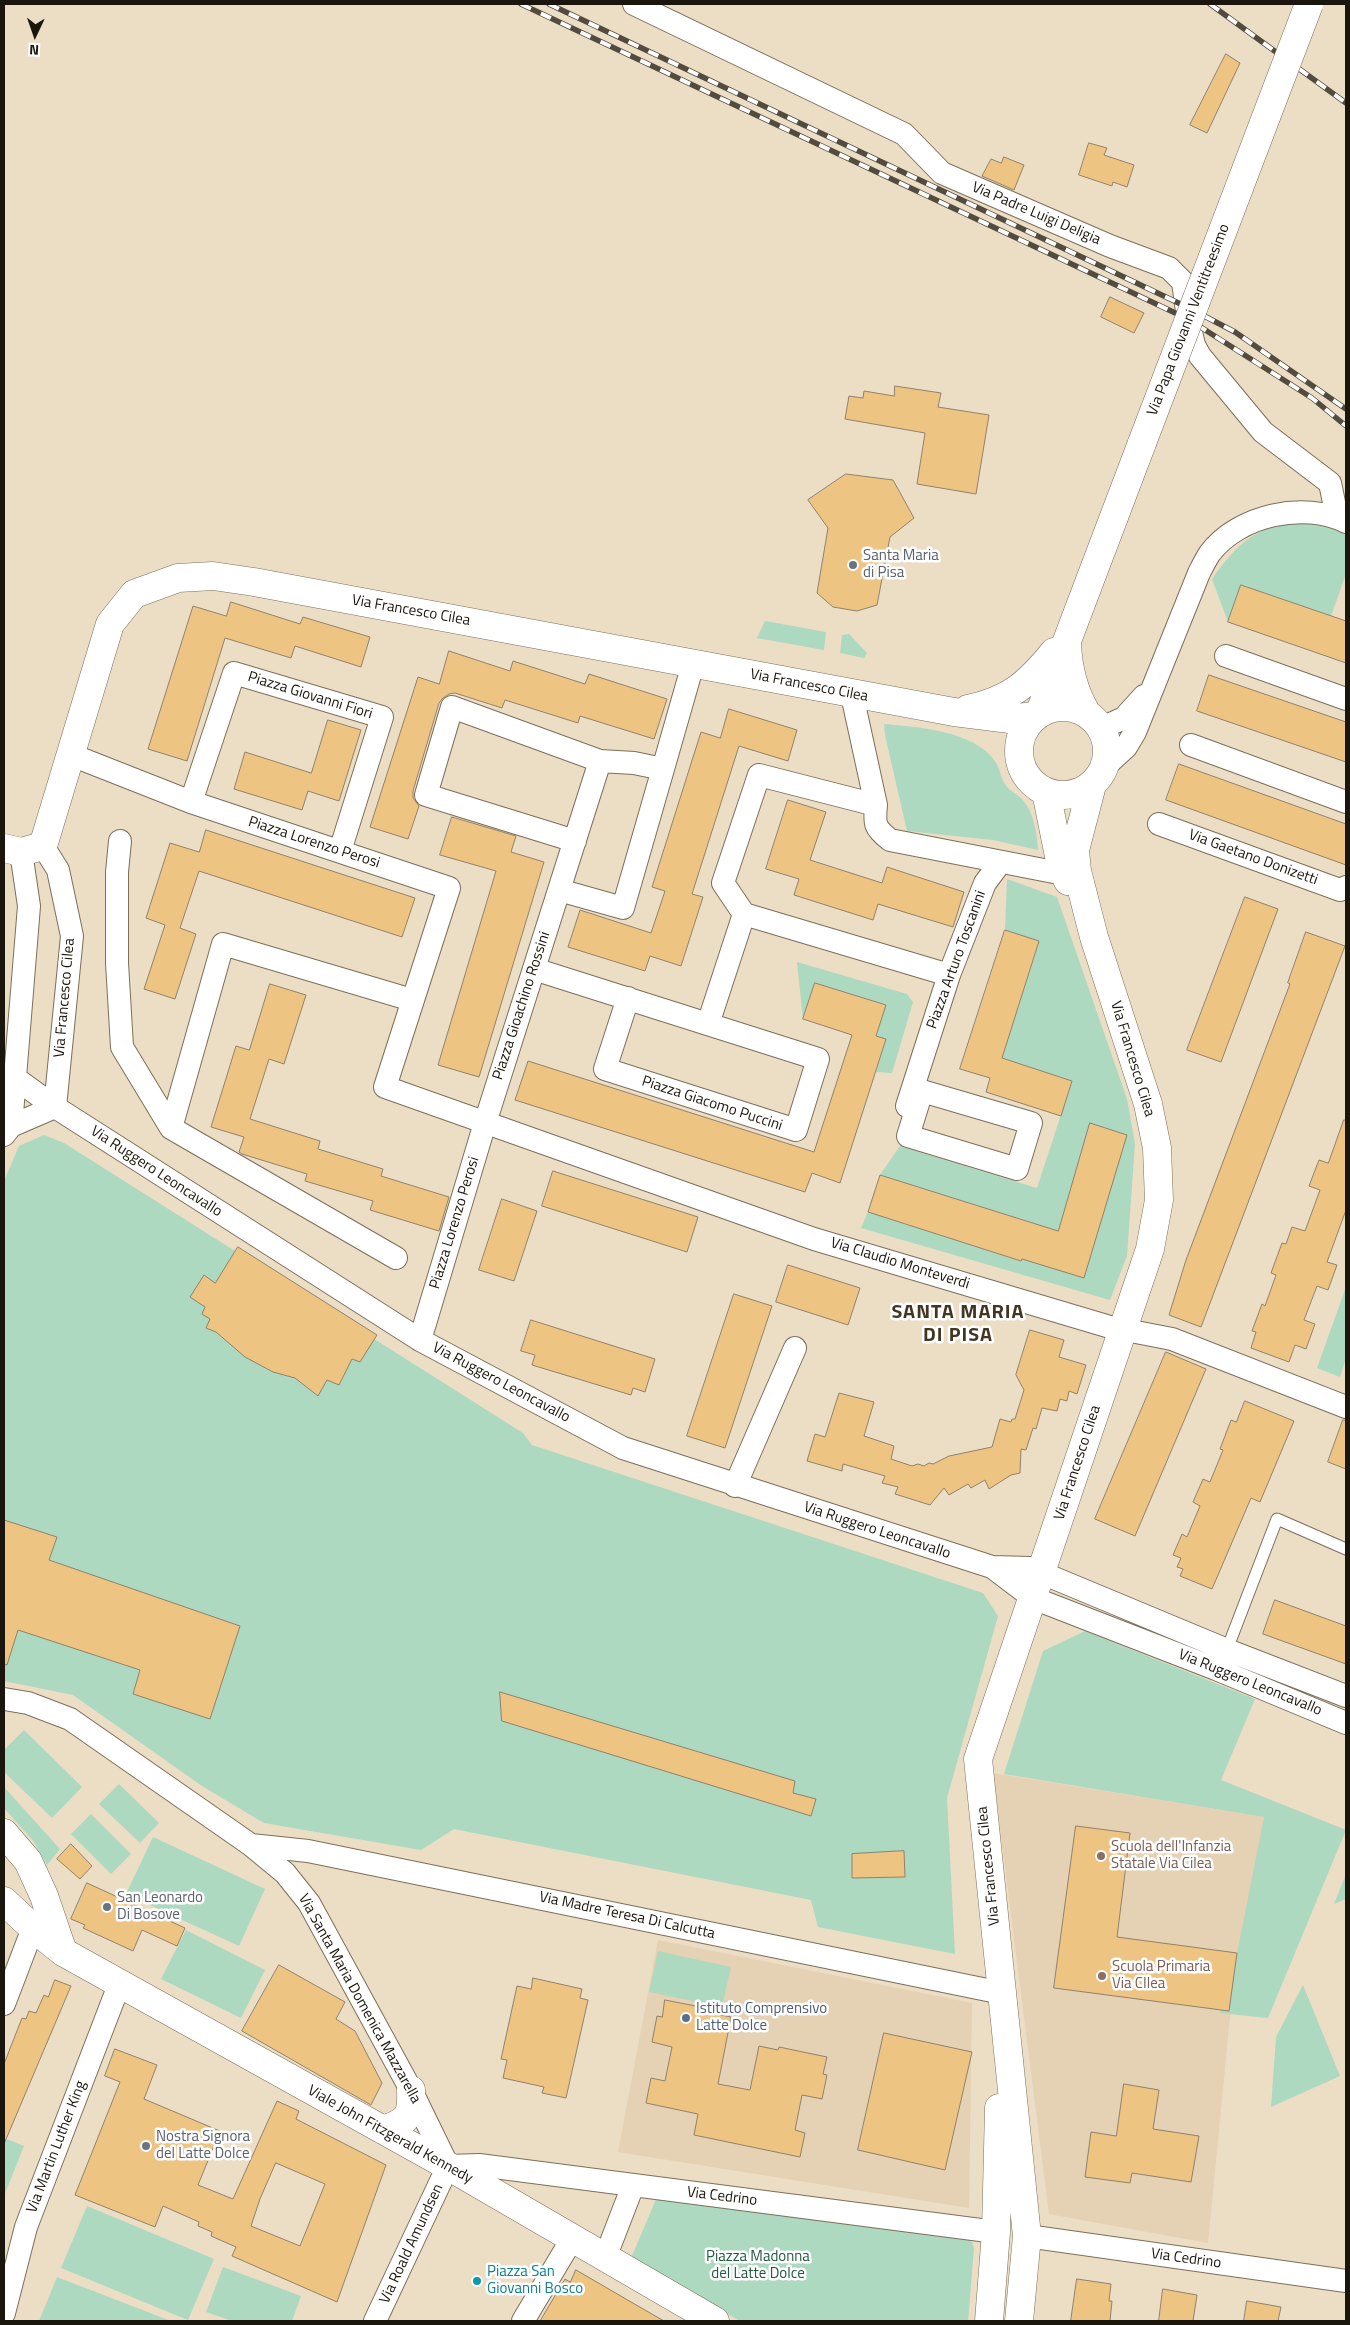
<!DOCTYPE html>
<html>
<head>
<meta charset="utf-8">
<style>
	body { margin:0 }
	#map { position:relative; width:1350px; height:2325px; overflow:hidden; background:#ecddc5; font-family:"Titillium Web",sans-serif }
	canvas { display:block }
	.frame { position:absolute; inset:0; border:5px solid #1b160d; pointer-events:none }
	.north { position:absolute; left:10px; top:10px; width:50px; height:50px; -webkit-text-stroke:4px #fff; paint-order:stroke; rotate:183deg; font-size:14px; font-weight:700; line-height:20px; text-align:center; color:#1b160d }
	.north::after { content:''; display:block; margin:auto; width:18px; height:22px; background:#1b160d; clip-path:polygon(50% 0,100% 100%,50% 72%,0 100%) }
</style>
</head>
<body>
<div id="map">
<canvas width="1350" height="2325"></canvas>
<div class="frame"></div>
<div class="north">N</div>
</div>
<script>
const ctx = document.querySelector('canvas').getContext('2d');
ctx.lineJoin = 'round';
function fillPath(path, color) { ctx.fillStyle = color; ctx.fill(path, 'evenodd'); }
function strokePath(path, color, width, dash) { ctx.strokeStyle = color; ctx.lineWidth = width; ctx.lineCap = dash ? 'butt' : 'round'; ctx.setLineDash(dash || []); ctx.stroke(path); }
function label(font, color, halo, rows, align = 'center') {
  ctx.font = font + ' "Titillium Web",sans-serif'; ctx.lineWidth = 5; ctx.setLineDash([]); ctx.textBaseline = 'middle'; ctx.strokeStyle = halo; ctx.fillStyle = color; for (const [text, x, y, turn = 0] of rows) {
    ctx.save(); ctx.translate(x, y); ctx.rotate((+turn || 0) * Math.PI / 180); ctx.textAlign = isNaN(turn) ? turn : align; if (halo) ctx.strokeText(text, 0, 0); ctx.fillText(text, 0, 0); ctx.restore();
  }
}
const built = new Path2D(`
	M 993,1773 L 1264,1817 L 1230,2017 L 1208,2243 L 1049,2214 Z
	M 658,1940 L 972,2003 L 969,2208 L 618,2152 Z`);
const green = new Path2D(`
	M 1301,522 L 1327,527 L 1346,534 L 1346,574 L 1331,616 L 1241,585 L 1228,622 L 1212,579 C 1238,542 1255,527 1301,522 Z
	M 765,621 L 826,632 L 824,650 L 757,638 Z
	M 849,634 L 867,653 L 864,658 L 840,653 L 842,635 Z
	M 884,724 C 917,727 974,731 994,760 C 1000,767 1000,777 1005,784 C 1009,791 1017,794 1022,799 C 1034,813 1037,832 1038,850 L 993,840 L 907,831 L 885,735 Z
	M 1007,879 L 1057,897 L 1127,1099 L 1135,1144 L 1127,1256 L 1110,1300 L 861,1228 L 868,1212 L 1021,1261 L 1033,1223 L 880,1175 L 900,1146 L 1037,1188 L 1072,1081 L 1002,1058 L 1039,941 L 1005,930 Z
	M 797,962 L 907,994 L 913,1002 L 892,1073 L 876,1072 L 886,1039 L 876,1036 L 885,1005 L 815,983 L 803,1019 Z
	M 44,1135 L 64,1143 L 523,1433 L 532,1445 L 983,1593 L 998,1616 L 947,1798 L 955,1954 L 818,1927 L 811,1900 L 454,1829 L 421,1850 L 264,1823 L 202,1786 L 73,1695 L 4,1681 L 4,1181 L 19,1146 Z
	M 1346,1287 L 1346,1358 L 1340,1377 L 1317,1368 Z
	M 1085,1631 L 1255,1699 L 1221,1780 L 1346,1830 L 1268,2018 L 1220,2013 L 1235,1964 L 1264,1817 L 1004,1774 L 1043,1651 Z
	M 24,1730 L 82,1787 L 52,1818 L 4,1772 L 4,1750 Z
	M 119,1784 L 159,1823 L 140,1843 L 99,1804 Z
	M 4,1787 L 60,1849 L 47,1865 L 34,1842 L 4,1808 Z
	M 91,1814 L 131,1854 L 111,1874 L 71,1834 Z
	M 153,1837 L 265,1889 L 239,1946 L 126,1894 Z
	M 1346,1874 L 1346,1899 L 1334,1904 Z
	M 186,1930 L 265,1970 L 241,2018 L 161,1979 Z
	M 658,1951 L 731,1967 L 722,2007 L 649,1992 Z
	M 1303,1985 L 1340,2076 L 1271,2107 L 1276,2037 Z
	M 4,2138 L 24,2146 L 4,2196 Z
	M 658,2195 L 967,2238 L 972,2242 L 974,2249 L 968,2321 L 740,2321 L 631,2258 Z
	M 87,2206 L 214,2259 L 188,2320 L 61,2268 Z
	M 223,2267 L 301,2296 L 292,2321 L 232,2321 L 206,2312 Z
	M 57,2277 L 171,2321 L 39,2321 Z`);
const building = new Path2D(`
	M 1226,54 L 1240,63 L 1207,133 L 1190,125 Z
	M 1089,143 L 1107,148 L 1104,155 L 1134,165 L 1127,187 L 1113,182 L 1112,186 L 1079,175 Z
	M 1004,157 L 1024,165 L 1014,190 L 982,176 L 991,159 L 1001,163 Z
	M 1110,297 L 1144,313 L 1134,333 L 1101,317 Z
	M 895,386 L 941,393 L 938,407 L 989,415 L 976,494 L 917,484 L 925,433 L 845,419 L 849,396 L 863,398 L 864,391 L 894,396 Z
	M 846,474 L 893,480 L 914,518 L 890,537 L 877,605 L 857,611 L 833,607 L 817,593 L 828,528 L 808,500 Z
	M 1241,585 L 1346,621 L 1346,663 L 1228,622 Z
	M 231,602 L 300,624 L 303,617 L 370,637 L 361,667 L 295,646 L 291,658 L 225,638 L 187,761 L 148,749 L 193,606 L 226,616 Z
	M 449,651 L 510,671 L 513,661 L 585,684 L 589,674 L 667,699 L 654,739 L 580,716 L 578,723 L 505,700 L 502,708 L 455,693 L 449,694 L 443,698 L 439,703 L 413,791 L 413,798 L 419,806 L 408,839 L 370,827 L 418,677 L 439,684 Z
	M 1209,675 L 1346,722 L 1346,762 L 1197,711 Z
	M 729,709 L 797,730 L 788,761 L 739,746 L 692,894 L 703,897 L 681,966 L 650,956 L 645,971 L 568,947 L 580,910 L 651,933 L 665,891 L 652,887 L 701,732 L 720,738 Z
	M 328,720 L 361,730 L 339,801 L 308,791 L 302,810 L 234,789 L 245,752 L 311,773 Z
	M 1179,764 L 1346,824 L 1346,865 L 1166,800 Z
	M 788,800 L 826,812 L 810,860 L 882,883 L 887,867 L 964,892 L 953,927 L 878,904 L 873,920 L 794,895 L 799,879 L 766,869 Z
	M 452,817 L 516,836 L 511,852 L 544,862 L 479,1077 L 438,1065 L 496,871 L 440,855 Z
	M 206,830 L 415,898 L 402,937 L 199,871 L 180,928 L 196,934 L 175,999 L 144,989 L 165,925 L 146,918 L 170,843 L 199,852 Z
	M 1245,897 L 1278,909 L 1221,1062 L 1187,1050 Z
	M 1005,930 L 1039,941 L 1002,1058 L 1072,1081 L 1061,1116 L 986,1092 L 990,1078 L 960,1069 Z
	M 1306,932 L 1345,946 L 1201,1327 L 1169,1315 L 1186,1260 L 1290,984 L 1288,983 Z
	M 815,983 L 886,1005 L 876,1036 L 886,1039 L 840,1183 L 812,1173 L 805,1192 L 515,1100 L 528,1061 L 814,1152 L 852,1035 L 803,1019 Z
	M 270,984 L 306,995 L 284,1064 L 269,1059 L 250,1119 L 320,1141 L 318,1149 L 383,1169 L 381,1176 L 449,1197 L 439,1231 L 370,1210 L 373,1201 L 305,1181 L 307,1174 L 242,1154 L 239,1152 L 244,1137 L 211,1127 L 236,1046 L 249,1050 Z
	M 1344,1120 L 1346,1120 L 1346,1210 L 1327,1262 L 1337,1265 L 1328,1290 L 1317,1286 L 1304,1320 L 1315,1324 L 1306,1349 L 1295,1345 L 1289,1362 L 1251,1348 L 1256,1332 L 1252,1331 L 1262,1304 L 1265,1306 L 1276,1275 L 1271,1273 L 1282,1243 L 1286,1244 L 1292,1227 L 1305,1231 L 1320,1190 L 1309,1186 L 1319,1160 L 1328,1163 Z
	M 1090,1123 L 1127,1135 L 1084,1278 L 1022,1259 L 1021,1261 L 868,1212 L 880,1175 L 1058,1231 Z
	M 553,1171 L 698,1217 L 687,1252 L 542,1206 Z
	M 502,1199 L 537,1211 L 514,1281 L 479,1270 Z
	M 238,1247 L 377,1335 L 360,1362 L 352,1359 L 339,1385 L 327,1380 L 318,1396 L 295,1378 L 273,1372 L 245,1357 L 216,1332 L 206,1328 L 210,1319 L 202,1314 L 205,1307 L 190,1297 L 204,1275 L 215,1283 Z
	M 788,1265 L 860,1288 L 848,1325 L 776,1302 Z
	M 734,1294 L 772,1306 L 725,1448 L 687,1436 Z
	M 531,1320 L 655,1359 L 645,1392 L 633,1388 L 631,1395 L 532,1365 L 535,1355 L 521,1351 Z
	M 1030,1330 L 1064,1340 L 1059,1357 L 1086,1365 L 1077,1394 L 1069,1391 L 1067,1401 L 1060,1399 L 1057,1411 L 1042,1408 L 1036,1429 L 1033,1428 L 1026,1450 L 1021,1449 L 1020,1473 L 1011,1475 L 989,1489 L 985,1480 L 971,1488 L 968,1484 L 949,1495 L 944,1488 L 930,1505 L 895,1494 L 898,1487 L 882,1483 L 885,1476 L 843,1464 L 842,1471 L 807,1461 L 815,1434 L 825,1437 L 839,1393 L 874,1402 L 864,1436 L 894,1446 L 891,1459 L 912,1466 L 918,1464 L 924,1466 L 929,1463 L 933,1464 L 949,1456 L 992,1447 L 1000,1419 L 1011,1422 L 1012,1419 L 1015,1419 L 1024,1390 L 1016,1375 Z
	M 1166,1352 L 1206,1369 L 1135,1536 L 1095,1519 Z
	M 1245,1401 L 1294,1421 L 1260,1502 L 1251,1498 L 1212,1589 L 1180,1576 L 1183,1569 L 1177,1567 L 1181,1558 L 1173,1555 L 1182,1534 L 1187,1537 L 1200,1506 L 1193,1502 L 1203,1479 L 1210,1482 L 1223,1450 L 1220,1449 L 1231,1420 L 1236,1422 Z
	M 1343,1420 L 1346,1420 L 1346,1469 L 1328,1462 Z
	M 4,1520 L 57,1537 L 49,1560 L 240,1626 L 210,1719 L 133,1694 L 140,1670 L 18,1630 L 7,1665 L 4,1664 Z
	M 1275,1600 L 1346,1626 L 1346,1664 L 1263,1634 Z
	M 500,1692 L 795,1781 L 793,1793 L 816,1799 L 811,1816 L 502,1721 Z
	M 1076,1826 L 1130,1833 L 1117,1937 L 1237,1953 L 1229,2011 L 1054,1988 Z
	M 71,1844 L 92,1866 L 80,1879 L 57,1859 Z
	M 904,1851 L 905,1877 L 852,1878 L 852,1854 Z
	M 87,1883 L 185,1928 L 177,1946 L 142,1930 L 133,1951 L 83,1928 L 85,1925 L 71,1919 Z
	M 279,1965 L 345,2002 L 336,2019 L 355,2031 L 382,2083 L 371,2105 L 242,2031 Z
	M 533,1978 L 582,1989 L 580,1998 L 588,2000 L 566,2098 L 542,2093 L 544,2087 L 503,2078 L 507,2060 L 501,2059 L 517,1986 L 531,1989 Z
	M 55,1980 L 71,1986 L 4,2144 L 4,2064 L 22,2018 L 26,2019 L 29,2011 L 36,2013 L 44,1995 L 48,1997 Z
	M 665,2000 L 711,2009 L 711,2013 L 731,2017 L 718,2084 L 750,2090 L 759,2046 L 778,2050 L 779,2047 L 827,2057 L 823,2074 L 827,2075 L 822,2099 L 802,2095 L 795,2130 L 805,2133 L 800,2157 L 694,2135 L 698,2114 L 646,2103 L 651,2078 L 665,2081 L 672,2047 L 652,2042 L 657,2016 L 662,2017 Z
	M 884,2033 L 972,2052 L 945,2170 L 858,2150 Z
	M 115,2049 L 157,2065 L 144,2099 L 220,2131 L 198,2185 L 233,2199 L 277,2101 L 299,2111 L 296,2119 L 386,2165 L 337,2302 L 232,2256 L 236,2247 L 211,2236 L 212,2232 L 198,2226 L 199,2222 L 163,2206 L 155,2227 L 75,2195 L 120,2082 L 105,2076 ZM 276,2163 L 325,2184 L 300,2246 L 251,2226 L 260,2199 Z
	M 1124,2084 L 1159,2090 L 1153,2129 L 1199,2136 L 1191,2182 L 1132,2173 L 1130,2183 L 1085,2177 L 1091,2132 L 1116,2136 Z
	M 576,2270 L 638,2306 L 664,2321 L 540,2321 L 565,2279 L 570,2282 Z
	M 1077,2279 L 1111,2284 L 1109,2301 L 1112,2301 L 1110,2321 L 1071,2321 Z
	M 1163,2289 L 1197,2295 L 1193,2321 L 1159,2321 Z
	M 1247,2301 L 1281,2307 L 1278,2321 L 1244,2321 Z`);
const lane = new Path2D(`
	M 1226,1652 L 1277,1519 L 1346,1549`);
const street = new Path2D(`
	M 634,4 L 904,134 L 942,173 L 1110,246 L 1169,268 L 1183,282 L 1188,319 L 1194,345 L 1200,356 L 1263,432 L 1330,483 L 1337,517
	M 1226,656 L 1346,699
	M 852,695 L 876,805 C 874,825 875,828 890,840 L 1064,874
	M 1102,728 L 1124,718 L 1144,696
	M 1191,745 L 1346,802
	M 69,754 L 191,802 L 449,888 L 385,1087 L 814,1239 L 1110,1327 L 1172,1339 L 1346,1407
	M 1104,767 L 1126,747 L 1135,732 L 1199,573 C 1202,567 1206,559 1210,553 C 1239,515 1304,501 1346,522
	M 191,802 L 234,673 L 382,717 L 340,851
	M 1159,824 L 1340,890 L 1346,887
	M 120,841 L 117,872 L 117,963 L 122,1047 L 171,1128 L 396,1258
	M 575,841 L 426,795 L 452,707 L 600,761
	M 43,846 L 58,870 L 72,936 L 55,1107
	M 559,890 L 623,908 L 663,769
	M 744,914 L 723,883 L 759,775 L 876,805
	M 744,914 L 949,975
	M 534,969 L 818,1059 L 796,1130 L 605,1069 L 628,998
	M 708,1024 L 744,914
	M 15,1078 L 55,1107 L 420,1340 L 623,1448 L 992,1567 L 1033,1598 L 1216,1669 L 1346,1723
	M 922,1091 L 1031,1123 L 1017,1169 L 908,1136 Z
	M 907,1106 L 949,975 L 985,883 L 1000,863
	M 11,1126 L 55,1107
	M 171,1128 L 223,944 L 412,1000
	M 4,1135 L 11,1126 L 29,906 L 21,852
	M 420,1340 L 485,1123 L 600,761 L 634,763 L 663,769 L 693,664
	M 735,1486 L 795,1348
	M 992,1567 L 1030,1568 L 1227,1650 L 1346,1696
	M 4,1699 L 28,1703 L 70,1719 L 251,1845 L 285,1873 L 309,1903 L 411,2090 L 448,2166
	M 251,1845 L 308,1851 L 1002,1993
	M 4,2004 L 33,1928
	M 448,2166 L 479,2165 L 996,2232
	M 1027,2236 L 1346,2281
	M 605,2258 L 632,2188
	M 4,2313 L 26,2227 L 119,1985
	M 375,2321 L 448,2166
	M 523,2321 L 572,2239`);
const secondary = new Path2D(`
	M 1067,643 C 1068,669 1073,690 1086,712
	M1019 751a44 44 0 1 1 88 0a44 44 0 1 1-88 0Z
	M 968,709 C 1010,700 1028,684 1054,652
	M 1040,712 L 1142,443
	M 1046,792 L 1061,866 L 1068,881
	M 4,848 L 21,852 L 43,846 L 110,624 L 134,594 L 178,578 L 213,576 L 254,582 L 954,712 L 1010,719 L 1034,716
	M 4,1833 L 28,1861 L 44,1896 L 63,1952
	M 4,1901 L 33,1928 L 63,1952 L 448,2166 L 715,2321
	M 383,2130 C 408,2121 412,2117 411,2090
	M 989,2321 L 996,2232 L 999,2108
	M 1019,2321 L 1027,2236 L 978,1759 L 1150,1249 L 1159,1200 L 1157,1148 L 1148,1104 L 1094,937 L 1077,871 L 1075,850 L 1092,785`);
const rail = new Path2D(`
	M 521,4 L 1188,319 L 1312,398 L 1346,426
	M 549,4 L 1187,307 L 1235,332 L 1346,409
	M 1210,4 L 1346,103`);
const secondaryBridge = new Path2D(`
	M 1142,443 L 1309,4`);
const markers = [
	[853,565,5,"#6b7280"],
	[1101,1856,5,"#8d6e63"],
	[107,1907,5,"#6b7280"],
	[1102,1976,5,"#8d6e63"],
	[686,2018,5,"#5c6f8a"],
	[146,2146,5,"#6b7280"],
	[477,2281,5,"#0f9aa8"]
];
const streetNames = [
	["Via Padre Luigi Deligia",1036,214,23],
	["Via Papa Giovanni Ventitreesimo",1189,320,-69],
	["Via Francesco Cilea",411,611,10],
	["Via Francesco Cilea",809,686,11],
	["Piazza Giovanni Fiori",310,696,17],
	["Piazza Lorenzo Perosi",314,843,18],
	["Via Gaetano Donizetti",1253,858,20],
	["Piazza Arturo Toscanini",957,960,-70],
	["Via Francesco Cilea",65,998,-85],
	["Piazza Gioachino Rossini",522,1006,-72],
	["Via Francesco Cilea",1132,1059,73],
	["Piazza Giacomo Puccini",712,1104,18],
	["Via Ruggero Leoncavallo",156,1172,33],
	["Piazza Lorenzo Perosi",455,1223,-73],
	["Via Claudio Monteverdi",900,1264,17],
	["Via Ruggero Leoncavallo",501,1383,28],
	["Via Francesco Cilea",1078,1463,-72],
	["Via Ruggero Leoncavallo",877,1531,18],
	["Via Ruggero Leoncavallo",1250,1683,22],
	["Via Francesco Cilea",989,1866,-96],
	["Via Madre Teresa Di Calcutta",627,1916,12],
	["Via Santa Maria Domenica Mazzarella",359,1999,61],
	["Viale John Fitzgerald Kennedy",390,2135,29],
	["Via Martin Luther King",57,2147,-69],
	["Via Cedrino",722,2197,7],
	["Via Roald Amundsen",412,2244,-65],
	["Via Cedrino",1186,2259,8]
];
const worshipNames = [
	["Santa Maria",863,556],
	["di Pisa",863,573],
	["San Leonardo",117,1898],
	["Di Bosove",117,1915],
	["Nostra Signora",156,2137],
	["del Latte Dolce",156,2154]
];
const educationNames = [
	["Scuola dell'Infanzia",1111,1847],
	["Statale Via Cilea",1111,1864],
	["Scuola Primaria",1112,1967],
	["Via CIlea",1112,1984]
];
const serviceNames = [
	["Istituto Comprensivo",696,2009],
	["Latte Dolce",696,2026]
];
const parkNames = [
	["Piazza Madonna",758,2257],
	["del Latte Dolce",758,2274]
];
const cultureNames = [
	["Piazza San",487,2272],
	["Giovanni Bosco",487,2289]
];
const districtNames = [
	["SANTA MARIA",958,1313],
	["DI PISA",958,1336]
];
fillPath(built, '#e5d1b3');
fillPath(green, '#add9c0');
fillPath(building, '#edc482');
strokePath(building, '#90826d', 1);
strokePath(lane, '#7d6f5a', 13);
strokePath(street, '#7d6f5a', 24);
strokePath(secondary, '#7d6f5a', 29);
strokePath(lane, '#fff', 11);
strokePath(street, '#fff', 22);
strokePath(secondary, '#fff', 28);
strokePath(rail, '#524b3e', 5.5);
strokePath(rail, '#fff', 4, [11]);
strokePath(secondaryBridge, '#7d6f5a', 29, []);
strokePath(secondaryBridge, '#fff', 28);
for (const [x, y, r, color] of markers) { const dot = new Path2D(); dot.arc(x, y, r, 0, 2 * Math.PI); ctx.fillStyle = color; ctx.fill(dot); strokePath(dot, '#fff', 2); }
label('15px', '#1b160d', '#fff', streetNames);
label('15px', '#5b616d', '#fff', worshipNames, 'left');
label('15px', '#785e54', '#fff', educationNames, 'left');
label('15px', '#4e5e75', '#fff', serviceNames, 'left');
label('15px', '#20593e', '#fff', parkNames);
label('15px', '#0d838f', '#fff', cultureNames, 'left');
ctx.letterSpacing = '1px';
label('bold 20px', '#423622', '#fff', districtNames);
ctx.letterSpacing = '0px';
</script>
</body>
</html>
